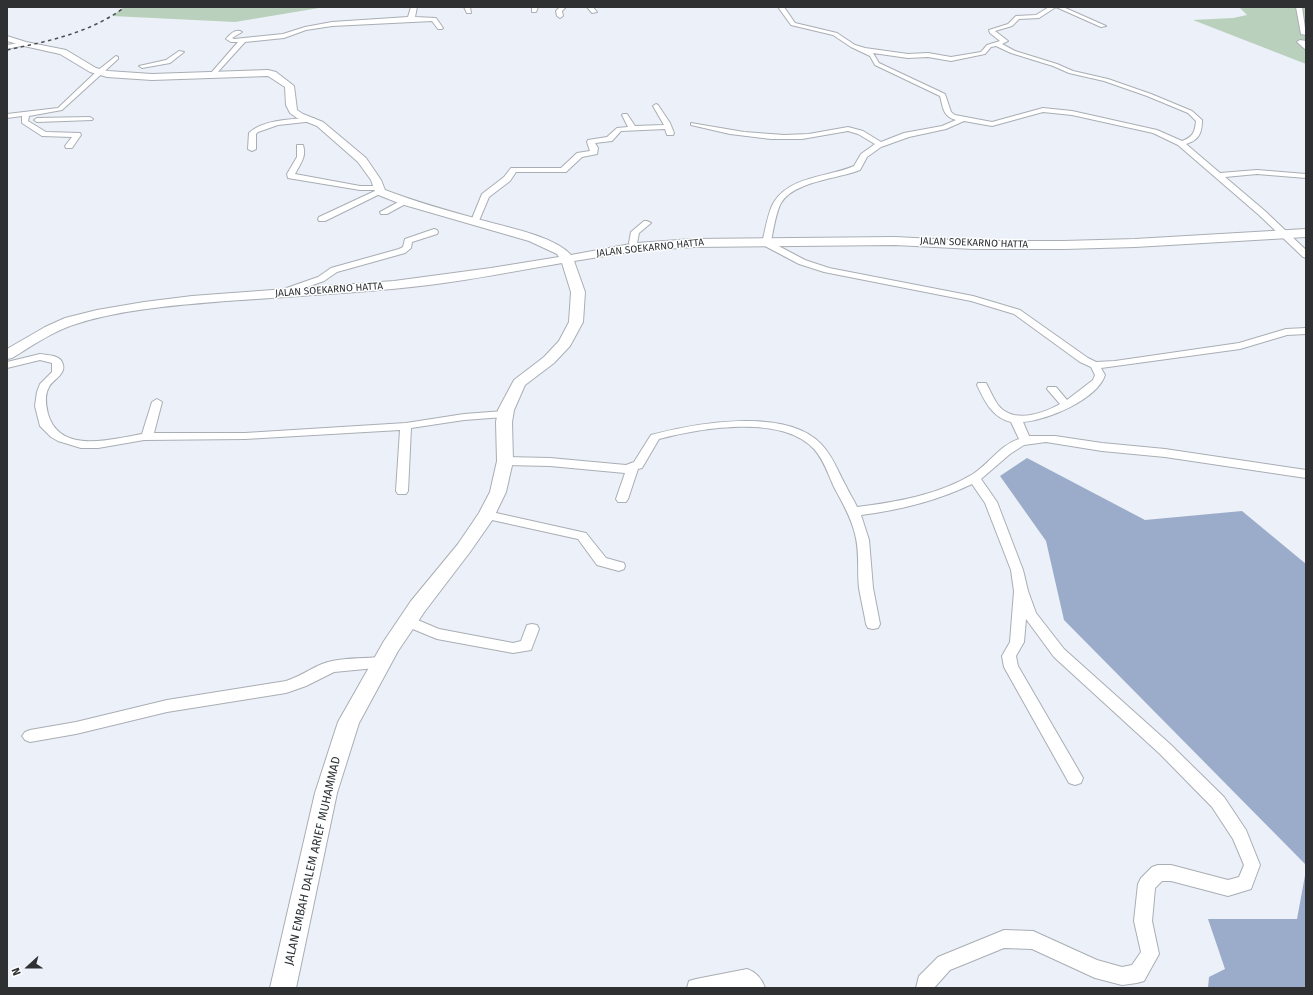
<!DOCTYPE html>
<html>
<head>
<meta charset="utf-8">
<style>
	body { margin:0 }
	#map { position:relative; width:1313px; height:995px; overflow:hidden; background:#ecf0f8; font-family:"Fira Sans",sans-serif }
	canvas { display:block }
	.frame { position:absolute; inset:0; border:8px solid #2e3032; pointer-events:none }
	.north { position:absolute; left:8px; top:947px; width:40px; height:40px; -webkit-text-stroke:3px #fdfeff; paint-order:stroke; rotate:249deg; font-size:11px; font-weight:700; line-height:16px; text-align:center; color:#2e3032 }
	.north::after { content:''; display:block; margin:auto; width:14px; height:18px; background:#2e3032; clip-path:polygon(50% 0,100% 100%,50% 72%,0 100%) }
</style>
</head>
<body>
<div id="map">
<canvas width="1313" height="995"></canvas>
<div class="frame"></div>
<div class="north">N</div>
</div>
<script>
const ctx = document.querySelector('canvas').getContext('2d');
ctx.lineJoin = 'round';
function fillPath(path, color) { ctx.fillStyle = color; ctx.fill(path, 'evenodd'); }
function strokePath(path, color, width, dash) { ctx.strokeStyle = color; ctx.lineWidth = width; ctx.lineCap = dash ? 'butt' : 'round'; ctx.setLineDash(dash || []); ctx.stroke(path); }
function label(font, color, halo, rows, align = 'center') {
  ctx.font = font + ' "Fira Sans",sans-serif'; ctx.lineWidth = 3; ctx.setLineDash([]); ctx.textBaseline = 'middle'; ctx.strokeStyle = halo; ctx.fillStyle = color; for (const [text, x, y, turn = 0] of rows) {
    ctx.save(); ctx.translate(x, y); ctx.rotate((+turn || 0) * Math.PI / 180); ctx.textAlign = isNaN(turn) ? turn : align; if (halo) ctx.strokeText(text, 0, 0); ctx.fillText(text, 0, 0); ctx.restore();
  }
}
const green = new Path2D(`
	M 124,7 L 325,7 L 235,22 L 112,16 Z
	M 1239,7 L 1306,7 L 1306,64 L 1193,20 L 1233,18 L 1247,15 Z`);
const water = new Path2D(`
	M 1027,458 L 1145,520 L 1242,511 L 1306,564 L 1306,865 L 1064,620 L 1046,541 L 1000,476 Z
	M 1306,870 L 1306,988 L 1208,988 L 1209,977 L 1225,969 L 1208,919 L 1297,919 Z`);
const street = new Path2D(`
	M 411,7 L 417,7 L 415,17 L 436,18 L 443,28 L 442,29 L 438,29 L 432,21 L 332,26 L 306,30 L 284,38 L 245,42 L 216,74 L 211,73 L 238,42 L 231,42 L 226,39 C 230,34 236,28 242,32 L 232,38 L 234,39 L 283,34 L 305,27 L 332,22 L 408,17 Z
	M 464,7 L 470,7 L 471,13 L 467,13 Z
	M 532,7 L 538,7 L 536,12 L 532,12 Z
	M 560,7 L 566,7 L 562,11 L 563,16 L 560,18 L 557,16 L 556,11 Z
	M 587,7 L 593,7 L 597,12 L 592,13 Z
	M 778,7 L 784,7 L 795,23 L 837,33 L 855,45 L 865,48 L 908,54 L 928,53 L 951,57 L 981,52 L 987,45 L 1000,41 L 990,33 L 989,30 L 1008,24 L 1016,16 L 1036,15 L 1049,7 L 1063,7 L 1106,26 L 1101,27 L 1056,7 L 1039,18 L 1019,19 L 1012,26 L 995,31 L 1008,41 L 1002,44 L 1015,51 L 1057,64 L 1073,71 L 1108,79 L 1151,94 L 1192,111 L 1202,120 C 1202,133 1199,140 1186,144 L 1220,173 L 1257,170 L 1306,174 L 1306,178 L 1257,174 L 1225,177 L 1265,211 L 1306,250 L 1306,258 L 1303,257 L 1259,215 L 1178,145 L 1153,133 L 1072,115 L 1043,112 L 992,126 L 964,121 L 946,129 L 909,137 L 881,147 L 867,157 L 860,170 C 838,179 794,181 781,203 C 776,212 773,231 771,242 L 805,260 L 829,268 L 973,296 L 1020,310 L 1088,358 L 1096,362 L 1115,361 L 1239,343 L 1286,329 L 1306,328 L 1306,334 L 1287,335 L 1240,349 L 1101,368 L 1105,375 C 1097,400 1047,420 1023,422 L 1029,436 L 1055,436 L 1102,443 L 1165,449 L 1306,470 L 1306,478 L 1165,457 L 1102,451 L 1046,442 L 1024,445 L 1010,454 L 981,479 L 997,502 L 1023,570 L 1028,591 L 1036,613 L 1064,649 L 1170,744 L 1224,797 L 1246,830 L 1260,865 L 1251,889 L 1228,896 L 1171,881 L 1162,881 L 1155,888 L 1152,921 L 1159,954 L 1144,981 L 1137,983 L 1122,985 L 1095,978 L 1032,949 L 1004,948 L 950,970 L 934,988 L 916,988 L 919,976 L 938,957 L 1004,930 L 1033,931 L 1097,960 L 1122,967 L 1132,965 L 1141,952 L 1134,921 L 1138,884 L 1141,878 L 1152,867 L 1158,865 L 1171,865 L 1228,880 L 1239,877 L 1244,865 L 1233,839 L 1212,807 L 1160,754 L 1054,657 L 1026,619 L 1024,642 L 1016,656 L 1018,666 L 1083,778 L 1081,783 L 1075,785 L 1069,783 L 1004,667 L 1002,656 L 1010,642 L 1014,591 L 1011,570 L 985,503 L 972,484 C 937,501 899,510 861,515 L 869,540 L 873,588 L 880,624 L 878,628 L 873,629 L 868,628 L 866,624 C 864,612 861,600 859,588 C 857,570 860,552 855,534 C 851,517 842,502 834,487 C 828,474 824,460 814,449 C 782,414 700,428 659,439 L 642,468 L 638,469 L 628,499 L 626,502 L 618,502 L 616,499 L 625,473 L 550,466 L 505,465 L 501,464 L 499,461 L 501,458 L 505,457 L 550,458 L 626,465 L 634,462 L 651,435 C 695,423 786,407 821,444 C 833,456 838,472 846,486 C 849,493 854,500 857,507 C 897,502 938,495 973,474 C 989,464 1000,445 1019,439 L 1011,422 C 992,417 985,402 977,385 L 978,383 L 986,383 C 990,390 993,398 998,405 C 1013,424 1042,414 1060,404 L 1047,389 L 1048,387 L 1056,387 L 1067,400 L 1093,380 L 1095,375 L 1091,367 L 1080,362 L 1014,314 L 971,301 L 824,272 L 799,264 L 763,245 L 762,243 C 765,232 768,211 774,202 C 790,176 829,177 854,166 L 861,154 L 875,144 L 858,134 L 848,131 L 802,139 L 771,139 L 730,134 L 691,125 L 691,123 L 744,132 L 784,135 L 809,134 L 848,127 L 863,131 L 881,142 L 904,133 L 942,126 L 956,120 C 943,117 943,107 940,96 L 875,65 L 870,56 L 851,47 L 833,35 L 791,25 ZM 996,46 L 1011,53 L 1053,66 L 1069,73 L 1104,81 L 1147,96 L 1188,113 L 1196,121 C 1195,132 1193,137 1182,141 L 1157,130 L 1072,111 L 1043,108 L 992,122 L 955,115 L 951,112 L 945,94 L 879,63 L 873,53 L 908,58 L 928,57 L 951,61 L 985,54 L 991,47 Z
	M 1296,7 L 1302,7 L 1306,35 L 1301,34 Z
	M 1300,40 L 1306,41 L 1306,50 L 1297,42 Z
	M 24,42 L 27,44 L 26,45 L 7,49 L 7,45 Z
	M 179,51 L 184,52 L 170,63 L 142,68 L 139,66 L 166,60 Z
	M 116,56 L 118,57 L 118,59 L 62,110 L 29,116 L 28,121 L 46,132 L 80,133 L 81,135 L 72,148 L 66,148 L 65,146 L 72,137 L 42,136 L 22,123 L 22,116 L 7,118 L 7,114 L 58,108 L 97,71 Z
	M 656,104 L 658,105 L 670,123 L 674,133 L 673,135 L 667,135 L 665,129 L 621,131 L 612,141 L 595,143 L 598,148 L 597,154 L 582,157 L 566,172 L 516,172 L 510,181 L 489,197 L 478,223 L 475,223 L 471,221 L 482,194 L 504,177 L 511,168 L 561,168 L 577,153 L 590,151 L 587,142 L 588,140 L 607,137 L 617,128 L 628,127 L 622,115 L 623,114 L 627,114 L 635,126 L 664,125 L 653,106 Z
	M 90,117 L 93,119 L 92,120 L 37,122 L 34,120 L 37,118 Z
	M 313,118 L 315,119 L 315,121 L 278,125 L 258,132 L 256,134 L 256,149 L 252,151 L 248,149 L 249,133 C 263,119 295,119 313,118 Z
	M 297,145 L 303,145 C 307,157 300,164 295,174 L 360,186 L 381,186 L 382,188 L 380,190 L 384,192 L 325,221 L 319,221 L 318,219 L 319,217 L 377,190 L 360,190 L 288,178 L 287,174 L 297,157 Z
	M 402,200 L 408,200 L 409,202 L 387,214 L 381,214 L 380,212 Z
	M 644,221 L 647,221 L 651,223 L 639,233 L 637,243 L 640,247 L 639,249 L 633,249 L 629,243 L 631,232 Z
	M 434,229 L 437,230 L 438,232 L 437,234 L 412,242 L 411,248 L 405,253 L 337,272 L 324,281 L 284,295 L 281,296 L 276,293 L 278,291 L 318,277 L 331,268 L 399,249 L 403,247 L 405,239 Z
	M 40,354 C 47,355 59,355 62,362 C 68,374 53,379 49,387 C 44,395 46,406 48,414 C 60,455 112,439 142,434 L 152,402 L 157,399 L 162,402 L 154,433 L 245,433 L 406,423 L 464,414 L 504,411 L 509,414 L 504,417 L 464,420 L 411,428 L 408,491 L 406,494 L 398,494 L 396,491 L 400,430 L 245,439 L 144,440 L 98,448 L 81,448 L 58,441 L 51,437 L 40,426 L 35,406 L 37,392 L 40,384 L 52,372 L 52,363 L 40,360 L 7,368 L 7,362 Z
	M 487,511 L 586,533 L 606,558 L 624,563 L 625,566 L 624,569 L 619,571 L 597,565 L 578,539 L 483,518 L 481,515 L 483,512 Z
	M 408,616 L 439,629 L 513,643 L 521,641 L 527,625 L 532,624 L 537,625 L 539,629 L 531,650 L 513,653 L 437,639 L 403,625 L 401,621 L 403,617 Z
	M 381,657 L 386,659 L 388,663 L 386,667 L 334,672 L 306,686 L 286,693 L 167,712 L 76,734 L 30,742 L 25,740 L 22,736 L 25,732 L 30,730 L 76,722 L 167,700 L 286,681 C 299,677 310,669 322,664 C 340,657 362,659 381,657 Z
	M 747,969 C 756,972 762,979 765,988 L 687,988 L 689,981 L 696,979 Z`);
const secondary = new Path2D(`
	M 7,36 L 26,42 L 66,50 L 96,68 L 108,71 L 152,74 L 268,70 L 276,72 L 294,86 L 297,110 L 303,114 L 323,122 L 366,158 L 381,180 L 385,190 C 416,202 449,211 481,220 C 506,227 554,236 571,255 L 636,243 L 693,239 L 895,237 L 974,241 L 1064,241 L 1135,239 L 1306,229 L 1306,237 L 1135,247 L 1064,249 L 974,249 L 895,245 L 693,247 L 636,251 L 574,261 L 585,292 L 583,322 L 570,346 L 554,363 L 525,385 L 514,410 L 512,422 L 513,461 L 506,492 L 493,519 L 470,552 L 425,611 L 398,651 L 359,723 L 337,793 L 296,988 L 270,988 L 315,793 L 338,722 L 384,641 L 411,601 L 458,544 L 479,513 L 490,492 L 497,461 L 496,422 L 498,410 L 514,380 L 544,357 L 559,341 L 569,322 L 571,292 L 562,263 C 506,273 449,284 392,289 C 336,294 281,297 226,301 C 178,305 122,309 76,324 C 53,331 32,346 12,358 L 7,359 L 7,349 L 45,327 L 65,318 L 97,310 L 144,302 L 192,296 L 394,281 L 491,268 L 559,257 L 557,254 L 529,241 L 401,204 L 376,194 L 371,180 L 358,162 L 317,126 L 297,118 L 290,113 L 286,105 L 285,87 L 268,76 L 152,80 L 107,77 L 90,72 L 60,54 L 24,46 L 7,41 Z`);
const rail = new Path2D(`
	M 7,50 C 49,41 90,33 125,7`);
const farStreetnames = [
	["JALAN SOEKARNO HATTA",974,243,2],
	["JALAN SOEKARNO HATTA",650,248,-6],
	["JALAN SOEKARNO HATTA",329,290,-4]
];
const streetNames = [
	["JALAN EMBAH DALEM ARIEF MUHAMMAD",313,861,-77]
];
fillPath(green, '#b9d1bc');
fillPath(water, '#9bacca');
strokePath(street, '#a9aeb5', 2);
strokePath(secondary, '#a9aeb5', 2);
fillPath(street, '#fff');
fillPath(secondary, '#fff');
strokePath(rail, '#4d4f52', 1.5, [3.5, 3.5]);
label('10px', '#2e3032', '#fdfeff', farStreetnames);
label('12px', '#2e3032', '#fdfeff', streetNames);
</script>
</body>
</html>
